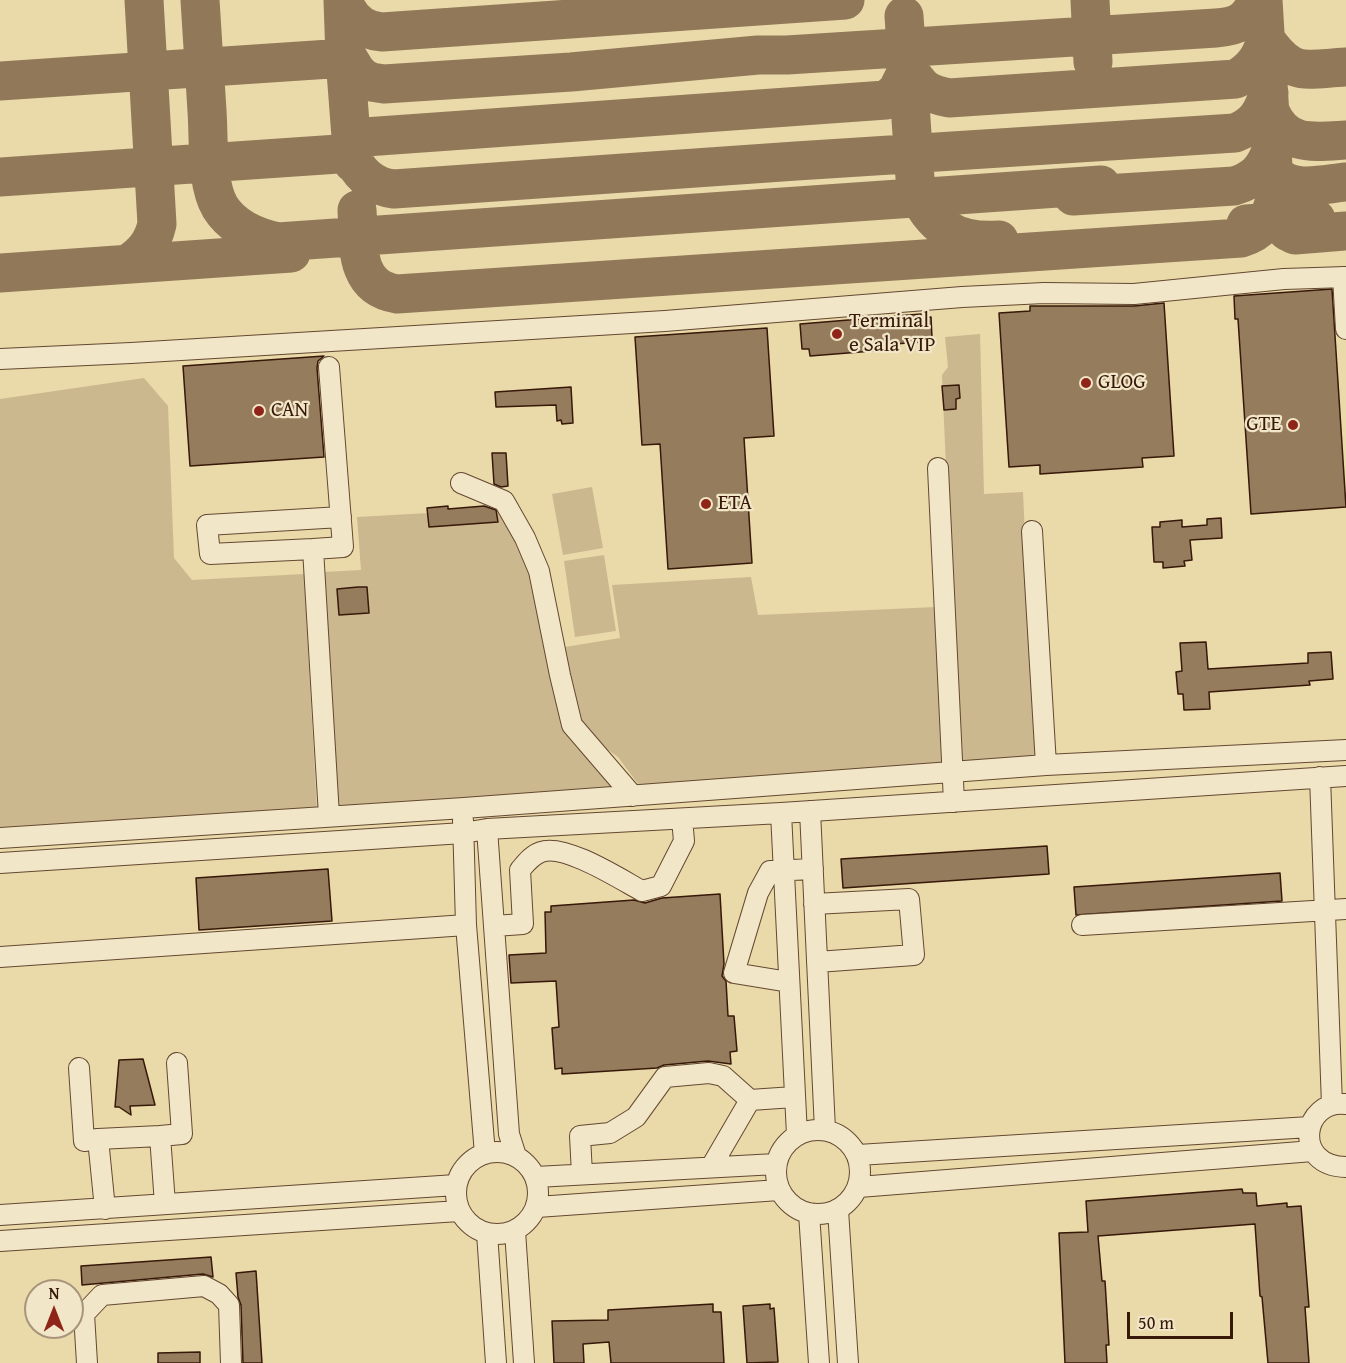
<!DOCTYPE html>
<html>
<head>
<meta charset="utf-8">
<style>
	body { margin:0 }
	#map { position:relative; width:1346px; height:1363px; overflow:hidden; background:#ead9a9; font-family:"Gentium Book Plus",serif }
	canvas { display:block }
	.north { position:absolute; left:24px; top:1279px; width:60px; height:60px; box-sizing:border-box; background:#f1e6c7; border:2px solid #a7947b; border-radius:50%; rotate:0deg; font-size:16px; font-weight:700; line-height:24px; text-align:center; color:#371809 }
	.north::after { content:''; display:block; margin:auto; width:21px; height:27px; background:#8f2418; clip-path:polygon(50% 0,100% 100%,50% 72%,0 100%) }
	.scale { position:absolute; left:1127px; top:1312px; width:106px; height:27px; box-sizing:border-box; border:3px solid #371809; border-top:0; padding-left:8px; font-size:18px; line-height:21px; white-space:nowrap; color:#371809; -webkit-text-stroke:4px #f1e6c7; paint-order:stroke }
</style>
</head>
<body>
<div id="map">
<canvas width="1346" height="1363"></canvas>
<div class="north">N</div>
<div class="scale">50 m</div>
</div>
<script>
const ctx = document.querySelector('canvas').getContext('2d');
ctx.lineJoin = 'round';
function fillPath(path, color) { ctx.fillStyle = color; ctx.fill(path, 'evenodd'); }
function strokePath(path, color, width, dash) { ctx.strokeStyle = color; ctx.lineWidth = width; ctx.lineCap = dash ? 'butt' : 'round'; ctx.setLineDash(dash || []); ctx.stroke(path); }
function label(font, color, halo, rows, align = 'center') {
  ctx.font = font + ' "Gentium Book Plus",serif'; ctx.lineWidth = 4.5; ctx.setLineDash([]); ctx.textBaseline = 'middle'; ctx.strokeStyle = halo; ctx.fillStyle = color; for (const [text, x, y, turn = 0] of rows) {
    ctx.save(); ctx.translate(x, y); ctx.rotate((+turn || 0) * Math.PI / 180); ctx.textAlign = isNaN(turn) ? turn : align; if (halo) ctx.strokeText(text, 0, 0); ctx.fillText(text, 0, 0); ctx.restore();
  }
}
const green = new Path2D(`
	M 980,334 L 984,494 L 1023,492 L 1035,756 L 959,768 L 942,375 L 948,367 L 945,337 Z
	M 144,378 L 168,406 L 174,558 L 192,580 L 304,574 L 317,812 L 0,833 L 0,399 Z
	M 592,487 L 603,548 L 563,555 L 552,494 Z
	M 500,509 L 535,579 L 567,732 L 620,791 L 339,811 L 324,572 L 361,570 L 357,517 Z
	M 604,555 L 616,631 L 575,637 L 564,561 Z
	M 751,577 L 758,615 L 936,607 L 944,769 L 641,788 L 618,757 L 593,739 L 576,722 L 565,647 L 620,638 L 612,585 Z`);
const taxiway = new Path2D(`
	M 200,0 C 202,37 205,74 207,111 C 209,139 206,183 220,207 C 233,228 255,237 278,242 L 1101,185
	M 343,0 L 345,58 L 353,163
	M 343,0 C 349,18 363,31 382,32 L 845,0
	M 1090,0 L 1093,62
	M 904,16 L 915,178
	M 345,53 L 356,71 L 363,78 L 371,82 L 384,84 L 571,72 L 758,55 L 787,55 L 1216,28 C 1240,26 1247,21 1258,0
	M 0,81 L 345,58
	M 1270,111 C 1285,147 1313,142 1346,140
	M 351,138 L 886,100 L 897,91 L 908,69 C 922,89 925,93 949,98 L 1236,79 C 1253,69 1260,59 1266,40 C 1293,78 1305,69 1346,67
	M 353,160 C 362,177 375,187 394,189 L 796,161 L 1235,133 C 1256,125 1262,113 1269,93
	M 1274,172 C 1289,194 1323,184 1346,182
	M 0,177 L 353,153
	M 915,187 C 931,227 956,243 999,240
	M 1073,196 L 1234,186 C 1255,180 1265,169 1272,148
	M 357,210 C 359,243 353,287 397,294 L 1241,238 C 1261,232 1270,220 1275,199 L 1263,0
	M 1246,224 L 1316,219
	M 1287,231 L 1295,235 L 1346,231
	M 129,263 C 144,253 153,242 157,224 L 144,0
	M 0,273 L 291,253`);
const building = new Path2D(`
	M 1332,289 L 1346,507 L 1251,514 L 1238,319 L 1235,319 L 1234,296 Z
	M 1164,303 L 1174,456 L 1142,458 L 1143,467 L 1040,474 L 1040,465 L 1009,467 L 999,313 L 1030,311 L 1030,306 L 1134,306 Z
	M 921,314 L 921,318 L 931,317 L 932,338 L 922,339 L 923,342 L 894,344 L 890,349 L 872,348 L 873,351 L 810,356 L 809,349 L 802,349 L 800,324 Z
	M 767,328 L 774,436 L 744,438 L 752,563 L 668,569 L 660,444 L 642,445 L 635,337 Z
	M 324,356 L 318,361 L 317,368 L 324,457 L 190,466 L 183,366 Z
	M 959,385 L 960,398 L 956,399 L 956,409 L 944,410 L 942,386 Z
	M 571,387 L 573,423 L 562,424 L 561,420 L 557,421 L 556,405 L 496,407 L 495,392 Z
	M 492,453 L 506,453 L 508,486 L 501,487 L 494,484 Z
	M 448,506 L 448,509 L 484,506 L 496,510 L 498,522 L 429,527 L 427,508 Z
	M 1221,518 L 1222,538 L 1190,540 L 1192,560 L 1184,561 L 1185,566 L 1163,568 L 1163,562 L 1154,562 L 1152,527 L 1160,527 L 1160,522 L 1182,520 L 1182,527 L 1207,525 L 1207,519 Z
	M 358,587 L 367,587 L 369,613 L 339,615 L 337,589 Z
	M 1206,642 L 1208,669 L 1308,663 L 1308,653 L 1331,652 L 1333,679 L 1309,681 L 1310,685 L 1209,692 L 1210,709 L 1184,710 L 1183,694 L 1178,694 L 1176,672 L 1182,671 L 1180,643 Z
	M 1047,846 L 1049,874 L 843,888 L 841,859 Z
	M 328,869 L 332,921 L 199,930 L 196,878 Z
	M 1280,873 L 1282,901 L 1076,915 L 1074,887 Z
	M 720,894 L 724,964 L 722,976 L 726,981 L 728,1016 L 734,1016 L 737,1051 L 730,1052 L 731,1064 L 708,1061 L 664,1065 L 657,1068 L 562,1074 L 562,1068 L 555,1069 L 552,1028 L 559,1027 L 556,981 L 511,983 L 509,955 L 546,953 L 545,912 L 551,912 L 551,906 L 634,900 L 645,903 L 662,898 Z
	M 143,1059 L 155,1105 L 130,1106 L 131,1115 L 119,1107 L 115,1107 L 119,1060 Z
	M 1242,1189 L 1243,1193 L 1256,1193 L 1257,1206 L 1287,1203 L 1287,1207 L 1301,1206 L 1309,1307 L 1305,1307 L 1309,1363 L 1268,1363 L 1262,1297 L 1260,1296 L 1255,1224 L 1098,1236 L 1102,1281 L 1105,1281 L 1109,1345 L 1106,1345 L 1107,1363 L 1065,1363 L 1059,1233 L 1088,1232 L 1086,1201 Z
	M 211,1257 L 213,1277 L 203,1274 L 82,1285 L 81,1266 Z
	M 256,1271 L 262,1363 L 243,1363 L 241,1305 L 238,1297 L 236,1273 Z
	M 713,1304 L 713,1312 L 721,1312 L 724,1363 L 611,1363 L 609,1342 L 583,1344 L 584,1363 L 554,1363 L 552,1321 L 608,1320 L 608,1310 Z
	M 770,1304 L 770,1309 L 774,1308 L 778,1362 L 747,1363 L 743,1306 Z
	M 200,1352 L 200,1363 L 158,1363 L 158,1353 Z`);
const minor = new Path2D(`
	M 1343,277 L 1346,329
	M 0,359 L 131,353 L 665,321 L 962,297 L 1044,293 L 1134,294 L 1284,279 L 1346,277
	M 938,468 L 954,802
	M 461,483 L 504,501 L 525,538 L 539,571 L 560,675 L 572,725 L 633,796
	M 1032,531 L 1046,765
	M 313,549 L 343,547 L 329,367
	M 1320,777 L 1332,1105
	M 810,811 L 825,1130
	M 781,813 L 797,1135
	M 329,816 L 313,549 L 210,554 L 207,525 L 341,517
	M 463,820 L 466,925 L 485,1154
	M 487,829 L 509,1134 L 516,1156
	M 0,838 L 464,808 L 1046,765 L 1346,750
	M 0,863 L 463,833 L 487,829 L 781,813 L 1346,776
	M 814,904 L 909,899 L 914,955 L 817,962
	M 1082,925 L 1346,909
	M 494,926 L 523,924 L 520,870 C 526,863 532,855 541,852 C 564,843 620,879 642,891 L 661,886 L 684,841 L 682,819
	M 0,957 L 466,925
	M 789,982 L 734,973 L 758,893 L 770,871 L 813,869
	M 79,1068 L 84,1141 L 98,1139
	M 1346,1104 C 1302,1099 1292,1166 1346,1167
	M776 1172a42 42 0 1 1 84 0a42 42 0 1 1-84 0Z
	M 160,1136 L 182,1134 L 177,1063
	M456 1193a41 41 0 1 1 82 0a41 41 0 1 1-82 0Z
	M 858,1155 L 1310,1127
	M 711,1167 L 750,1100
	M 582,1174 L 580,1136 L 610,1133 L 636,1117 L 665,1077 L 709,1073 L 723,1076 L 750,1100 L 794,1097
	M 536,1177 L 776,1164
	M 859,1187 L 1313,1151
	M 537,1207 L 779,1190
	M 105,1209 L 98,1139 L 160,1136 L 165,1204
	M 838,1210 L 848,1363
	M 809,1213 L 819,1363
	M 0,1215 L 456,1185
	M 515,1231 L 524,1363
	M 487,1233 L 496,1363
	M 0,1241 L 459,1211
	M 87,1363 L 84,1314 L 102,1295 L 204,1286 L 219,1294 L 229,1305 L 231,1363`);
const markers = [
	[837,334,6,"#8f2418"],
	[1086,383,6,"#8f2418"],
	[259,411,6,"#8f2418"],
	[1293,425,6,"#8f2418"],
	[706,504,6,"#8f2418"]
];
const poiNames = [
	["Terminal",849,322],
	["e Sala VIP",849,346],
	["GLOG",1098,383],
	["CAN",271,411],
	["GTE",1281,425,"right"],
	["ETA",718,504]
];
fillPath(green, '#ccb88e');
strokePath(taxiway, '#907859', 39);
fillPath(building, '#947c5c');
strokePath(building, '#371809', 1.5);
strokePath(minor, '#644831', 22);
strokePath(minor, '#f1e6c7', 20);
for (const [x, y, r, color] of markers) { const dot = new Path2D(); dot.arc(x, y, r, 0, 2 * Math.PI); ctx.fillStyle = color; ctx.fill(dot); strokePath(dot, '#f1e6c7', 2); }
label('21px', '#371809', '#f1e6c7', poiNames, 'left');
</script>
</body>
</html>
